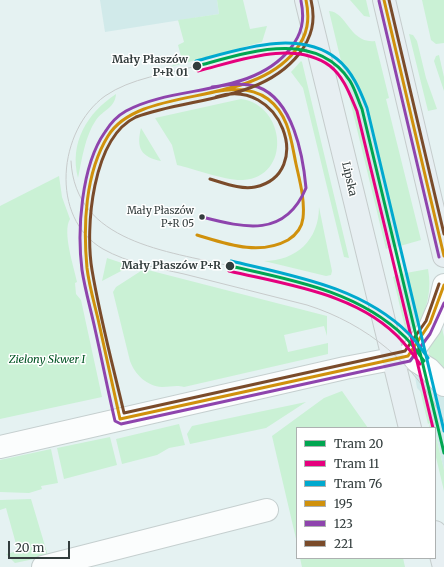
<!DOCTYPE html>
<html>
<head>
<meta charset="utf-8">
<style>
	body { margin:0 }
	#map { position:relative; width:444px; height:567px; overflow:hidden; background:#e5f2f2; font-family:Merriweather,serif }
	canvas { display:block }
	.legend { position:absolute; left:296px; top:427px; width:140px; height:132px; box-sizing:border-box; background:#fff; border:1px solid #adb1b1; margin:0; padding:5px 7px; list-style:none; font-size:12px; color:#333d3d }
	.legend li { display:flex; align-items:center; gap:8px; height:20px }
	.legend b { width:20px; border:1px solid #adb1b1 }
	.scale { position:absolute; left:8px; top:541px; width:62px; height:18px; box-sizing:border-box; border:2px solid #333d3d; border-top:0; padding-left:5px; font-size:12px; line-height:14px; white-space:nowrap; color:#333d3d; -webkit-text-stroke:3px #fff; paint-order:stroke }
</style>
</head>
<body>
<div id="map">
<canvas width="444" height="567"></canvas>
<ul class="legend">
<li><b style="height:5px;background:#00a651"></b>Tram 20</li>
<li><b style="height:5px;background:#e5007d"></b>Tram 11</li>
<li><b style="height:5px;background:#00a9ce"></b>Tram 76</li>
<li><b style="height:5px;background:#d0910c"></b>195</li>
<li><b style="height:5px;background:#8e44ad"></b>123</li>
<li><b style="height:5px;background:#7a4b2a"></b>221</li>
</ul>
<div class="scale">20 m</div>
</div>
<script>
const ctx = document.querySelector('canvas').getContext('2d');
ctx.lineJoin = 'round';
function fillPath(path, color) { ctx.fillStyle = color; ctx.fill(path, 'evenodd'); }
function strokePath(path, color, width, dash) { ctx.strokeStyle = color; ctx.lineWidth = width; ctx.lineCap = dash ? 'butt' : 'round'; ctx.setLineDash(dash || []); ctx.stroke(path); }
function label(font, color, halo, rows, align = 'center') {
  ctx.font = font + ' Merriweather,serif'; ctx.lineWidth = 3; ctx.setLineDash([]); ctx.textBaseline = 'middle'; ctx.strokeStyle = halo; ctx.fillStyle = color; for (const [text, x, y, turn = 0] of rows) {
    ctx.save(); ctx.translate(x, y); ctx.rotate((+turn || 0) * Math.PI / 180); ctx.textAlign = isNaN(turn) ? turn : align; if (halo) ctx.strokeText(text, 0, 0); ctx.fillText(text, 0, 0); ctx.restore();
  }
}
const built = new Path2D(`
	M 100,0 L 217,0 L 219,14 L 105,32 Z
	M 342,65 L 356,83 L 362,95 L 400,246 L 388,248 L 357,111 L 347,88 Z
	M 406,273 L 419,326 L 408,332 L 395,276 Z
	M 414,371 L 423,376 L 444,395 L 444,470 L 427,398 L 417,388 Z`);
const green = new Path2D(`
	M 217,0 L 243,0 L 250,29 L 267,26 L 262,42 L 170,67 L 182,60 L 178,45 L 184,42 L 178,20 L 219,14 Z
	M 350,0 L 366,0 L 370,17 L 364,16 Z
	M 422,0 L 444,0 L 444,43 L 436,44 L 431,40 Z
	M 329,11 C 347,12 350,44 375,41 L 389,98 L 386,99 L 421,240 L 400,246 L 367,110 L 356,83 L 342,65 Z
	M 409,34 L 413,35 L 417,41 L 426,78 L 437,109 L 428,111 Z
	M 439,55 L 444,77 L 444,91 L 434,61 L 436,56 Z
	M 301,61 L 302,62 L 349,258 L 344,257 L 303,88 L 291,72 Z
	M 347,88 L 357,111 L 388,248 L 386,249 Z
	M 116,94 C 115,108 103,110 96,120 C 85,136 82,159 78,178 C 69,143 87,113 116,94 Z
	M 241,99 C 286,105 292,177 243,180 C 226,181 195,169 177,165 L 172,145 L 155,118 Z
	M 141,128 L 161,161 C 141,157 136,148 141,128 Z
	M 59,176 L 62,197 L 70,219 C 62,232 74,267 77,282 L 75,283 L 76,294 L 81,300 L 102,397 L 0,419 L 0,206 Z
	M 319,207 L 332,271 L 331,275 L 326,276 L 264,261 C 296,261 319,240 319,207 Z
	M 107,258 L 128,265 L 125,269 L 102,281 Z
	M 144,269 L 327,316 L 327,336 L 324,326 L 284,335 L 288,352 L 328,343 L 328,354 L 184,387 C 176,385 171,387 162,387 C 147,386 135,375 130,361 L 113,292 L 116,287 Z
	M 428,269 C 432,290 427,306 419,326 L 406,273 Z
	M 395,276 L 408,332 L 406,332 L 393,277 Z
	M 442,328 L 444,337 L 444,371 L 431,361 L 428,349 Z
	M 420,390 L 427,398 L 434,428 L 429,428 L 430,423 L 428,424 Z
	M 342,391 L 368,428 L 297,428 L 297,543 L 272,436 L 324,398 Z
	M 306,402 L 266,428 L 190,444 L 187,434 L 192,426 Z
	M 179,424 L 185,445 L 169,448 L 157,455 L 122,464 L 116,439 Z
	M 435,432 L 444,470 L 444,491 L 435,453 Z
	M 110,437 L 117,465 L 64,479 L 57,448 Z
	M 51,449 L 58,483 L 41,486 L 42,489 L 29,493 L 0,492 L 0,460 Z
	M 31,499 L 48,556 L 15,563 L 6,554 L 18,551 L 6,508 L 0,510 L 0,500 Z
	M 300,558 L 403,558 L 405,567 L 302,567 Z`);
const minor = new Path2D(`
	M 408,356 L 429,369 L 444,385
	M 0,447 L 345,368 L 408,356 L 418,344 L 430,327 L 439,306 L 444,285
	M 43,567 L 267,510`);
const primary = new Path2D(`
	M 306,0 L 410,428
	M 384,0 L 444,256
	M 435,532 L 444,567`);
const tram = new Path2D(`
	M 197,66 C 166,74 131,78 105,96 C 58,130 49,218 103,249 C 128,263 157,268 184,274 C 225,284 266,295 307,305 C 367,324 416,364 444,421
	M 71,161 C 75,243 168,251 230,266`);
const bus1 = new Path2D(`
	M 306,0 C 310,19 308,35 295,51 C 249,109 140,84 108,136 C 85,173 83,226 87,268 C 89,285 94,302 98,319 C 105,352 113,386 120,419 L 408,356 L 430,323 L 444,285
	M 384,0 L 444,256
	M 197,235 C 227,244 259,256 288,240 C 296,235 302,227 303,218 C 305,200 300,182 296,164 C 291,140 289,115 268,99 C 252,87 232,88 213,92`);
const bus2 = new Path2D(`
	M 301,1 C 305,20 302,34 290,49 C 252,97 175,84 126,111 C 117,116 110,124 105,132 C 81,166 77,231 82,270 C 85,290 91,310 95,329 C 102,360 108,391 115,421 L 121,424 L 410,361 L 430,334 L 444,303
	M 379,1 L 439,257
	M 202,217 C 245,228 285,238 306,188 C 303,155 293,100 258,87 C 243,82 227,85 212,87`);
const bus3 = new Path2D(`
	M 311,0 C 316,21 312,37 299,54 C 261,102 189,97 136,117 C 92,138 85,228 92,270 C 100,318 113,366 124,413 L 405,351 L 426,321 L 439,284
	M 389,0 L 444,234
	M 210,179 C 224,183 241,190 255,187 C 316,174 281,75 216,97`);
const tram1 = new Path2D(`
	M 197,66 C 246,53 315,28 350,81 C 355,89 358,100 362,109 L 444,453
	M 230,266 C 292,280 358,291 405,337 C 412,344 418,353 424,361`);
const tram2 = new Path2D(`
	M 198,71 C 238,61 293,39 330,66 C 344,77 350,95 357,111 L 433,428
	M 229,271 C 288,285 361,294 403,342 C 409,349 415,357 420,364`);
const tram3 = new Path2D(`
	M 196,61 C 238,50 298,28 337,59 C 352,71 360,90 367,108 L 444,431
	M 231,261 C 294,276 362,287 409,334 C 416,341 422,350 428,358`);
const markers = [
	[197,66,5,"#333d3d"],
	[202,217,3.5,"#333d3d"],
	[230,266,5,"#333d3d"]
];
const busNames = [
	["Mały Płaszów",194,211],
	["P+R 05",194,224]
];
const stopNames = [
	["Mały Płaszów",188,60],
	["P+R 01",188,73],
	["Mały Płaszów P+R",221,266]
];
const streetNames = [
	["Lipska",349,179,77]
];
const parkNames = [
	["Zielony Skwer I",47,360]
];
fillPath(built, '#d1eaea');
fillPath(green, '#caf1d5');
strokePath(minor, '#c5cfcf', 24);
strokePath(primary, '#c5cccc', 24);
strokePath(minor, '#fbfdfd', 22);
strokePath(primary, '#e7eff2', 22);
strokePath(tram, '#c7cbcb', 1);
strokePath(bus1, '#d0910c', 3);
strokePath(bus2, '#8e44ad', 3);
strokePath(bus3, '#7a4b2a', 3);
strokePath(tram1, '#00a651', 3);
strokePath(tram2, '#e5007d', 3);
strokePath(tram3, '#00a9ce', 3);
for (const [x, y, r, color] of markers) { const dot = new Path2D(); dot.arc(x, y, r, 0, 2 * Math.PI); ctx.fillStyle = color; ctx.fill(dot); strokePath(dot, '#fff', 1.5); }
label('10px', '#333d3d', '#fff', busNames, 'right');
label('bold 11px', '#333d3d', '#fff', stopNames, 'right');
label('11px', '#333d3d', '#fff', streetNames);
label('italic 11px', '#005423', '#fff', parkNames);
</script>
</body>
</html>
